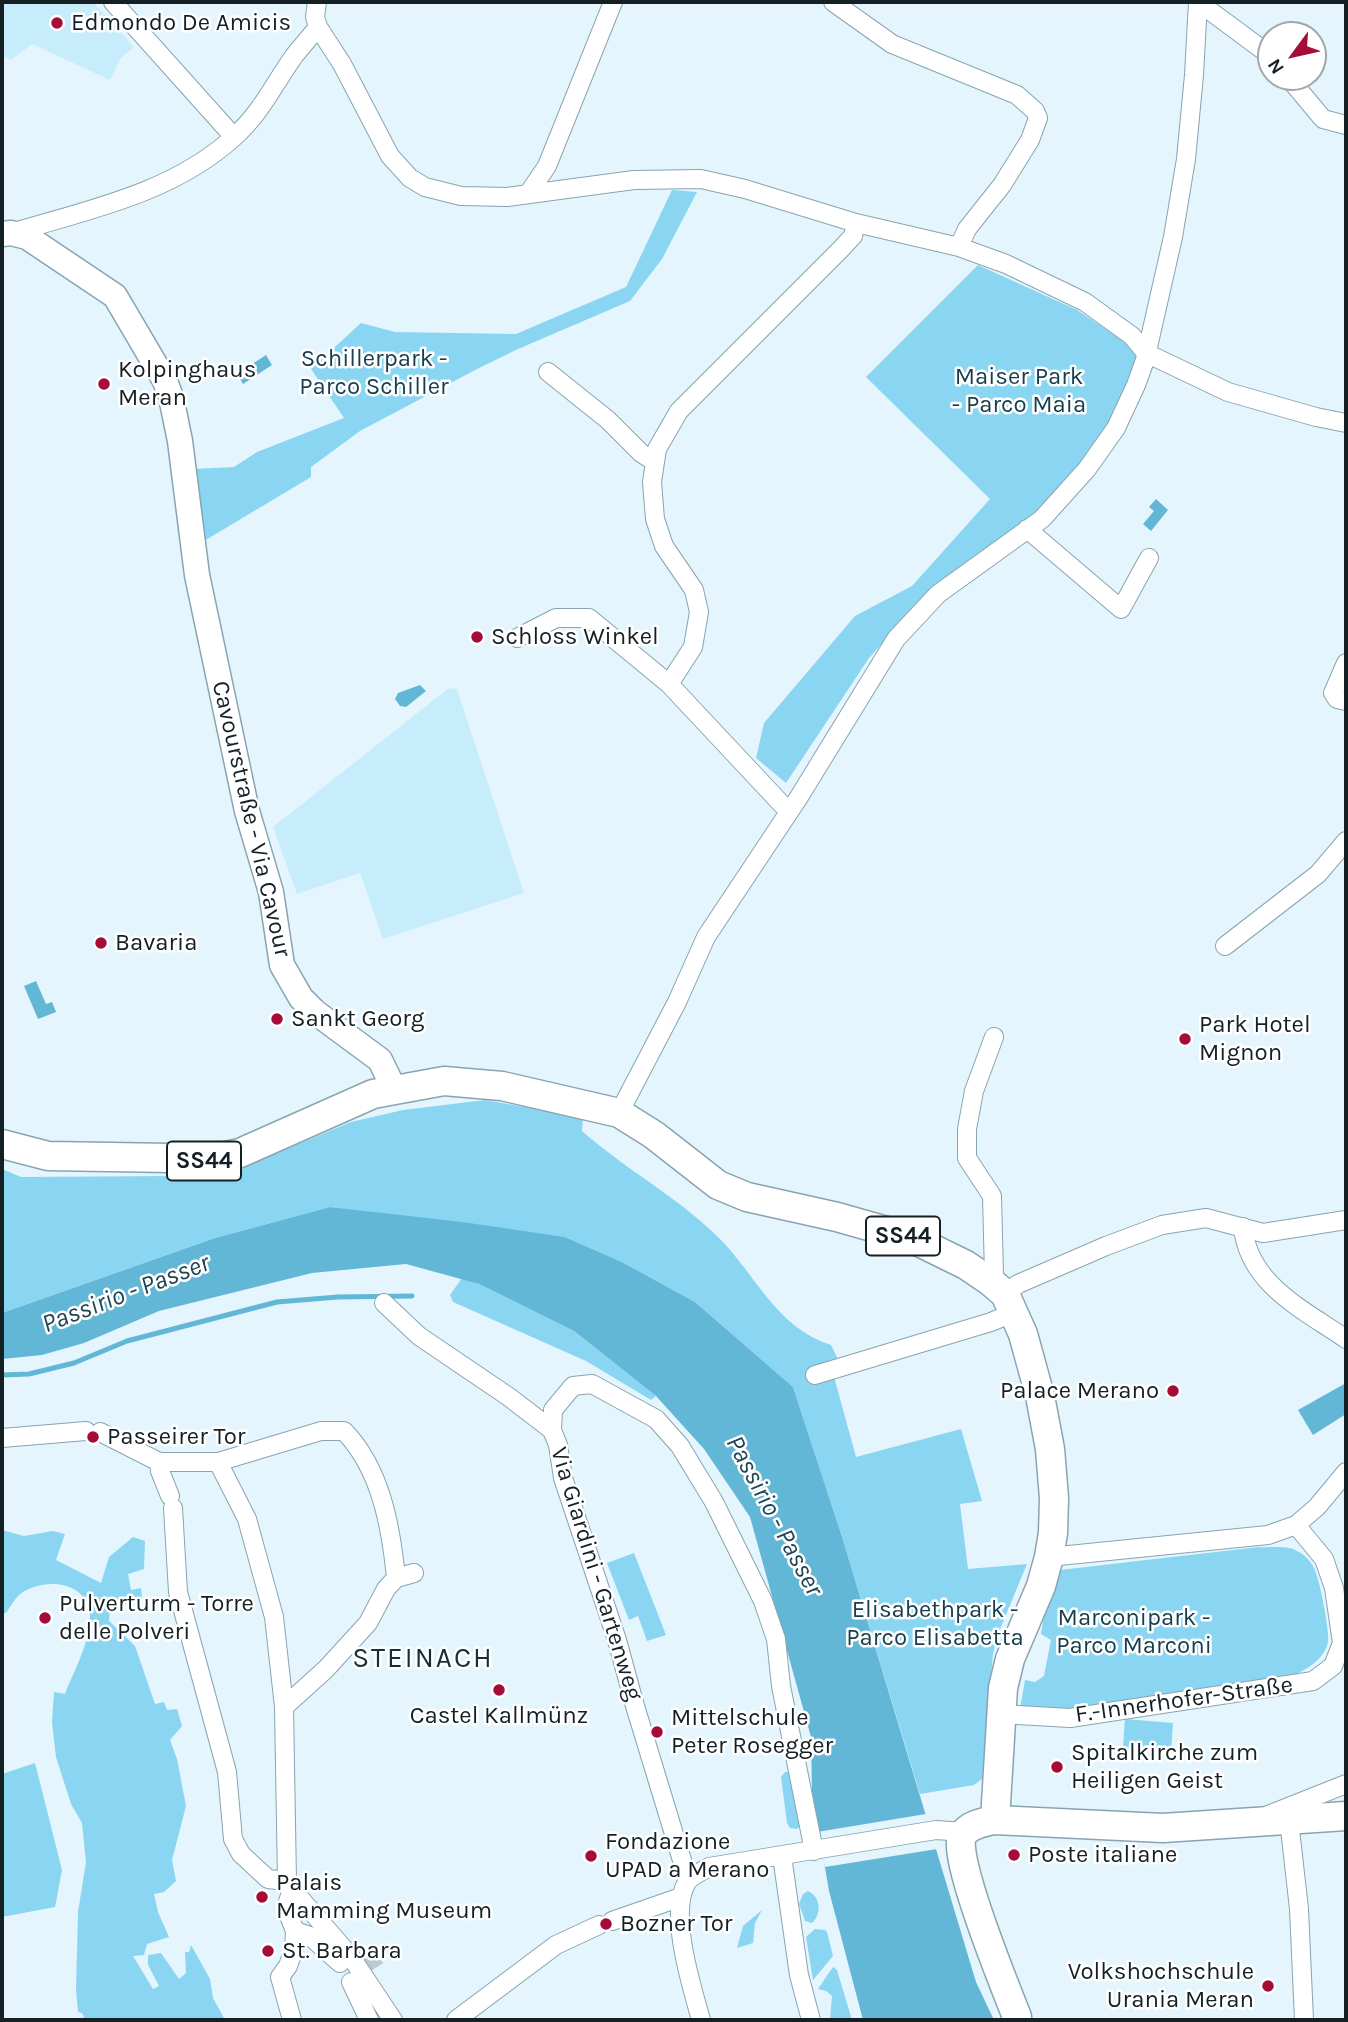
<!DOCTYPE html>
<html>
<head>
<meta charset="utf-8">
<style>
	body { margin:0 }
	#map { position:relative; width:1348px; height:2022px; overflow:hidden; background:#e4f5fd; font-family:Karla,sans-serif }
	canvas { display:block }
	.frame { position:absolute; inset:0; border:4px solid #152025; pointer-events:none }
	.north { position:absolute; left:1257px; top:21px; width:70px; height:70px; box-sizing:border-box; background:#fff; border:2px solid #a1a6a8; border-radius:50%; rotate:237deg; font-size:19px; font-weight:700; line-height:28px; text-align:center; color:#152025 }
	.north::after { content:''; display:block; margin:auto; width:24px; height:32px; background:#a60c38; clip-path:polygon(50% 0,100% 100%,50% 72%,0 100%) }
</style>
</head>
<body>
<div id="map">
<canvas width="1348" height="2022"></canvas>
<div class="frame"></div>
<div class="north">N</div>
</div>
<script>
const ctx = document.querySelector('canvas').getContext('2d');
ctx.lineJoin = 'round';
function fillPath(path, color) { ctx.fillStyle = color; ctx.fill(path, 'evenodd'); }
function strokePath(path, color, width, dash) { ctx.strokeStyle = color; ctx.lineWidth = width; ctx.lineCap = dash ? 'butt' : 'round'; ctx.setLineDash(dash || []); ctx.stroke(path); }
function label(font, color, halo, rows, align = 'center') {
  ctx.font = font + ' Karla,sans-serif'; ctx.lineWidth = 5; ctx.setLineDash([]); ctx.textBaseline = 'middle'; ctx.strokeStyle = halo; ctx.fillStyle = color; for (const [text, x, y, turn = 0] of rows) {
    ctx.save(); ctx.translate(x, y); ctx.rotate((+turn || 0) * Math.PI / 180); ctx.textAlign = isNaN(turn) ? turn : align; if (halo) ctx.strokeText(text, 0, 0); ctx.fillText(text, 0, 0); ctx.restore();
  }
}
const built = new Path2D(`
	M 2,2 L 93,2 L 134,47 L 121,58 L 110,80 L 32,44 L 11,60 L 2,55 Z
	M 449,688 L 457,689 L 524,893 L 383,939 L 360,873 L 297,894 L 273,827 Z`);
const green = new Path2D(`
	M 672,190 L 697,192 L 662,259 L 630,301 L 518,349 L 477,369 L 360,431 L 311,467 L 311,477 L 204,541 L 194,469 L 234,467 L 257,452 L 344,418 L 311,369 L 361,323 L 395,332 L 516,334 L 626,287 Z
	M 978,265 L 1077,310 L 1144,355 L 1113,427 L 1039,515 L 903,620 L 869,658 L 786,783 L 756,758 L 764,723 L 855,616 L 912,586 L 990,499 L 866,377 Z
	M 485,1100 L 583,1117 L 582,1131 C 625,1169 676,1196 717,1236 C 756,1274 775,1327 831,1345 L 843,1369 L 833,1373 L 856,1457 L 961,1429 L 982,1501 L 960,1504 L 968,1569 L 1027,1564 L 998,1634 L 993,1654 L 982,1779 L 974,1785 L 920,1794 L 843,1540 L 793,1387 L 695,1302 L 622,1262 L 565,1237 L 330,1207 L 215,1238 L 2,1313 L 2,1169 L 21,1177 L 173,1176 L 234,1171 L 351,1122 L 403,1110 Z
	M 462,1278 L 479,1284 L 574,1331 L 656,1396 L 651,1400 L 586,1361 L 453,1302 L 450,1295 Z
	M 2,1530 L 24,1536 L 53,1531 L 65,1534 L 56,1560 L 101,1583 L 109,1557 L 133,1537 L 145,1541 L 144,1569 L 128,1574 L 131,1590 L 141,1588 L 142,1598 L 110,1610 L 109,1621 L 135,1646 L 155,1704 L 164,1702 L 167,1710 L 177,1709 L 182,1726 L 170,1740 L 177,1759 L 186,1806 L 172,1860 L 176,1881 L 164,1892 L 154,1894 L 158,1912 L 169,1937 L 147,1944 L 144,1955 L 133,1956 L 153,1989 L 159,1986 L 148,1965 L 148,1955 L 161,1953 L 179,1979 L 186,1973 L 185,1952 L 189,1952 L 191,1945 L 210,1979 L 213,1998 L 225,2020 L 85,2020 L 82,2013 L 78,2012 L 76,1990 L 78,1912 L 86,1862 L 82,1823 L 71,1804 L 56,1757 L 52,1722 L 54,1692 L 65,1694 C 74,1671 90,1642 90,1617 C 89,1582 48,1577 23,1592 C 16,1596 11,1606 6,1613 L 2,1613 Z
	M 1259,1547 C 1270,1548 1287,1545 1297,1551 C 1303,1553 1310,1561 1313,1566 C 1319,1575 1330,1632 1328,1642 C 1325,1658 1308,1669 1294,1675 L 1075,1711 L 1020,1709 L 1025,1680 L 1035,1682 L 1044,1676 L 1051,1640 L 1041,1634 L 1044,1614 L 1060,1570 Z
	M 634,1553 L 666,1635 L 647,1641 L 638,1616 L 629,1620 L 607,1563 Z
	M 1125,1719 L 1173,1723 L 1171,1751 L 1123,1747 Z
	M 35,1763 L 62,1870 L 55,1907 L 2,1917 L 2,1774 Z
	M 785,1772 L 791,1772 L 802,1825 L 797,1829 L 790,1828 L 787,1823 L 781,1777 Z
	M 808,1891 C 821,1897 822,1914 812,1923 L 805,1921 L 799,1904 L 803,1894 Z
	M 762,1910 L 755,1923 L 753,1943 L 737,1948 L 743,1926 Z
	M 815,1929 L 825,1930 L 827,1932 L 833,1956 L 813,1980 L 806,1937 Z
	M 833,1967 L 837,1970 L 852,2020 L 830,2020 L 832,1996 L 826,1991 L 818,1989 Z`);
const water = new Path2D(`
	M 266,355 L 272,365 L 243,384 L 237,374 Z
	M 1156,499 L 1168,510 L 1151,531 L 1143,524 L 1154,511 L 1149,507 Z
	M 420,685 L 426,691 L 406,707 L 400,706 L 395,699 L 398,693 Z
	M 36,981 L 46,1004 L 52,1002 L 56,1012 L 38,1019 L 24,986 Z
	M 330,1207 L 462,1222 L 565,1237 L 622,1262 L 695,1302 L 793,1387 L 843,1540 L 976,1982 L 994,2020 L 863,2020 L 829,1891 L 812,1792 L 811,1737 L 750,1517 L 704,1449 L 656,1396 L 574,1331 L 479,1284 L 406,1264 L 312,1273 L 159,1311 L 84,1343 L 42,1355 L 2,1359 L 2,1313 L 215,1238 Z
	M 1346,1383 L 1346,1414 L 1313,1435 L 1298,1410 Z`);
const pier = new Path2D(`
	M 926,1814 L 937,1849 L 825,1867 L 817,1832 Z`);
const stream = new Path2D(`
	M 2,1375 L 29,1374 L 74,1363 L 127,1341 L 277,1302 L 338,1297 L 412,1296`);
const streetTunnel = new Path2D(`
	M 363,1965 L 386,1951`);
const street = new Path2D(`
	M 113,2 L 234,137
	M 317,2 L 315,17 L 318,27 L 342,64 L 390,156 L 410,178 L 425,187 L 461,196 L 507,197 L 634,180 L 701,179 L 745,189 L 856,223 L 959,247 L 1006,264 L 1085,302 L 1132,336 L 1146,353 L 1228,392 L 1316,417 L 1346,423
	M 833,2 L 892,44 L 1017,95 L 1035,111 L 1038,118 L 1030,140 L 1002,185 L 967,229 L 959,247
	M 1198,2 L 1271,56
	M 1288,77 L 1323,119 L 1346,125
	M 528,194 L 547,166 L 613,2
	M 11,233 C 88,210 173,193 234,137 C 261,113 274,84 294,56 C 302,46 310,37 318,27
	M 548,372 L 608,420 L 641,453 L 655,462
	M 1027,529 L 1121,609 L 1149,558
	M 517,638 L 556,618 L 589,618 L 669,684 L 789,812
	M 1346,663 L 1333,693 L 1337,699 L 1346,701
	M 669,684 L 693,647 L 699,612 L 694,590 L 664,546 L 655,519 L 652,482 L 657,449 L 679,411 L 840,250 L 853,236 L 856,223
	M 1225,946 L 1318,874 L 1346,841
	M 619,1113 L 677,1002 L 706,937 L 799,797 L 896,639 L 938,594 L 1042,519 L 1087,469 L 1116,428 L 1136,385 L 1145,360 L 1173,237 L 1186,159 L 1194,75 L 1198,2
	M 1243,1227 C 1248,1284 1304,1310 1346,1339
	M 991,1282 L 994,1275 L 992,1196 L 967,1158 L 967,1129 L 974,1091 L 994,1037
	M 1005,1294 L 1018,1284 L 1106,1246 L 1162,1225 L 1206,1218 L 1263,1233 L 1346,1220
	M 384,1303 L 419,1336 L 509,1397 L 552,1430 L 558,1445 L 563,1478 L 617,1640 L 635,1706 L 688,1880
	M 815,1375 L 991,1322 L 1015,1312
	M 552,1430 L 553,1410 L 573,1386 L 592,1384 L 656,1419 L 680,1446 L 714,1502 L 763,1601 L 776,1639 L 781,1686 L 814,1851
	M 100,1432 L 159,1462 L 218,1462 L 321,1431 L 344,1431 C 381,1469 391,1527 396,1578
	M 2,1438 L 86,1431
	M 159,1462 L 160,1471 L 170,1496
	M 218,1462 L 247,1519 L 274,1617 L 284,1707 L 287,1881 L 292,1889 L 351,1957 L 393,2020
	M 173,1508 L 178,1592 L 227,1772 L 233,1839 L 241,1854 L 268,1879 L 287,1881
	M 1049,1557 L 1268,1535 L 1296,1525 L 1317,1507 L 1346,1472
	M 284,1707 L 326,1669 L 368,1623 L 386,1589 L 396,1578 L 414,1573
	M 1000,1714 L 1070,1718 L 1313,1681 L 1333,1666 L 1342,1643 L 1334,1588 L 1324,1559 L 1296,1525
	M 1268,1815 L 1346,1784
	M 1289,1820 L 1299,1909 L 1304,2020
	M 782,1856 L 799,1975 L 811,2020
	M 292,1889 L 286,1908 L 295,1931 L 294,1949 L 288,1966 L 280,1977 L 292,2020
	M 612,1921 L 681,1897
	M 295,1931 L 310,1936 L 340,1963
	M 351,1982 L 369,2020
	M 456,2020 L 556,1945 L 599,1925
	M 701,2020 C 692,1987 668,1913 687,1882 C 691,1876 703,1871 709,1867 L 936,1830 L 965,1832`);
const secondary = new Path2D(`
	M 2,234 L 11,233 L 27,237 L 115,296 L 165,381 L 171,397 L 180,441 L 197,575 L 247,811 L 271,892 L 282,965 L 301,998 L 315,1012 L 380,1060 L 394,1089`);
const primary = new Path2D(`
	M 2,1144 L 48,1156 L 171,1158 L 198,1162 L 240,1153 L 373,1094 L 444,1081 L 502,1086 L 619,1113 L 654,1135 L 718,1185 L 747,1197 L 837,1217 L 911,1238 L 966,1265 L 991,1282 L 1005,1294 L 1023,1334 L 1040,1396 L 1050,1449 L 1054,1498 L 1053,1533 L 1049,1557 L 1041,1586 L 1010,1659 L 1003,1688 L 995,1820
	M 1017,2017 C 1006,1989 952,1857 962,1836 C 968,1825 983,1822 995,1820 L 1163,1828 L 1346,1816`);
const markers = [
	[57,23,7,"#a60c38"],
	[104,384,7,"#a60c38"],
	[477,637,7,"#a60c38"],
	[101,943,7,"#a60c38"],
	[277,1019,7,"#a60c38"],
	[1185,1039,7,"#a60c38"],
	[1173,1391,7,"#a60c38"],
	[93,1437,7,"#a60c38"],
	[45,1618,7,"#a60c38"],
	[499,1690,7,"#a60c38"],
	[657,1732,7,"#a60c38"],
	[1057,1767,7,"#a60c38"],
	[1014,1855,7,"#a60c38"],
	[591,1856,7,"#a60c38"],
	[262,1897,7,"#a60c38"],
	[606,1924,7,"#a60c38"],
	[268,1951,7,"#a60c38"],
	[1268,1986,7,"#a60c38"]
];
const shields = [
	[204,1161,74],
	[903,1236,74]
];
const shieldNames = [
	["SS44",204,1161],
	["SS44",903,1236]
];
const poiNames = [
	["Edmondo De Amicis",71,23],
	["Kolpinghaus",118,370],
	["Meran",118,398],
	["Schloss Winkel",491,637],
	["Bavaria",115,943],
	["Sankt Georg",291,1019],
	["Park Hotel",1199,1025],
	["Mignon",1199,1053],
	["Palace Merano",1159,1391,"right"],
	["Passeirer Tor",107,1437],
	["Pulverturm - Torre",59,1604],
	["delle Polveri",59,1632],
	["Castel Kallmünz",499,1716,"center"],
	["Mittelschule",671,1718],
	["Peter Rosegger",671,1746],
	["Spitalkirche zum",1071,1753],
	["Heiligen Geist",1071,1781],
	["Fondazione",605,1842],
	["UPAD a Merano",605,1870],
	["Poste italiane",1028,1855],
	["Palais",276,1883],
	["Mamming Museum",276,1911],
	["Bozner Tor",620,1924],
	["St. Barbara",282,1951],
	["Volkshochschule",1254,1972,"right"],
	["Urania Meran",1254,2000,"right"]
];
const parkNames = [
	["Schillerpark -",374,359],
	["Parco Schiller",374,387],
	["Maiser Park",1019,377],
	["- Parco Maia",1019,405],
	["Elisabethpark -",935,1610],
	["Parco Elisabetta",935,1638],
	["Marconipark -",1134,1618],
	["Parco Marconi",1134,1646]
];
const streetNames = [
	["Cavourstraße - Via Cavour",251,819,77],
	["Via Giardini - Gartenweg",596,1574,73],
	["F.-Innerhofer-Straße",1184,1700,-8]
];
const waterNames = [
	["Passirio - Passer",126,1294,-21],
	["Passirio - Passer",774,1516,62]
];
const quarterNames = [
	["STEINACH",423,1659]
];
fillPath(built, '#c7edfd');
fillPath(green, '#8ad5f2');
fillPath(water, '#63b7d6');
fillPath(pier, '#e4f5fd');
strokePath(stream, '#63b7d6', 5);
strokePath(streetTunnel, '#bbcad2', 18, [18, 9]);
strokePath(street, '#88a4b0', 20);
strokePath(secondary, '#88a4b0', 27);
strokePath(primary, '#88a4b0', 31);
strokePath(street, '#fff', 18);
strokePath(secondary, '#fff', 24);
strokePath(primary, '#fff', 28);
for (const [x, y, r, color] of markers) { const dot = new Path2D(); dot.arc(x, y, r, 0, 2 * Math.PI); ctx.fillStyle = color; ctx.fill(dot); strokePath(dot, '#fff', 2.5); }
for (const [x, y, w] of shields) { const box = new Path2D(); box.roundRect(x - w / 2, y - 19.5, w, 39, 5); ctx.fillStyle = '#fff'; ctx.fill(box); strokePath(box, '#152025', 2); }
label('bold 23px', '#152025', null, shieldNames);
label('24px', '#152025', '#fff', poiNames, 'left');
label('24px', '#173e4c', '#fff', parkNames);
label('24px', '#152025', '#fff', streetNames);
label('italic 26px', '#1f4553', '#fff', waterNames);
ctx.letterSpacing = '2px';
label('28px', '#162e38', '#fff', quarterNames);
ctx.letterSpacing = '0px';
</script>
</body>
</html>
